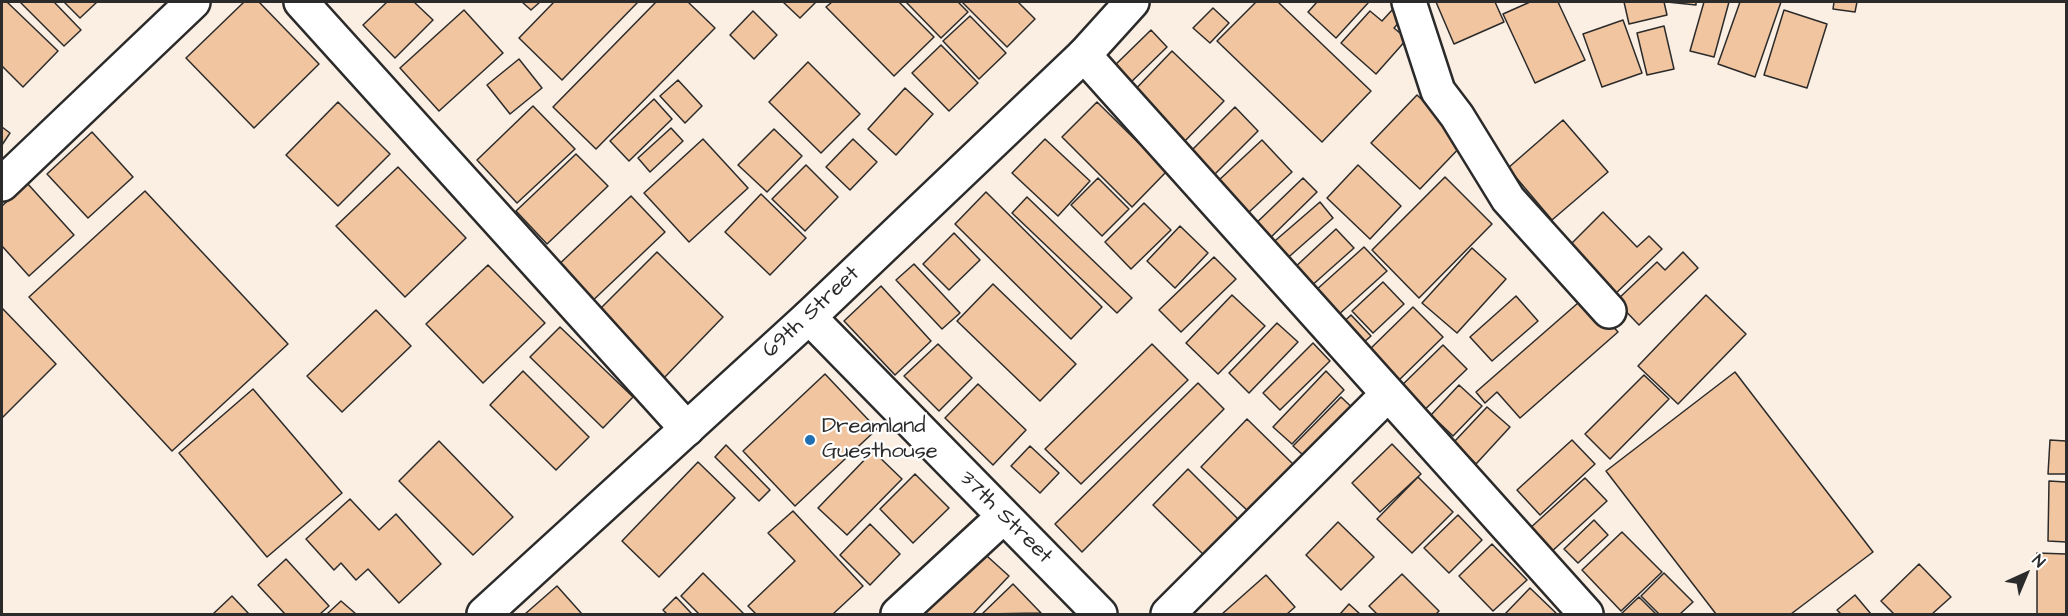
<!DOCTYPE html>
<html>
<head>
<meta charset="utf-8">
<style>
	body { margin:0 }
	#map { position:relative; width:2068px; height:616px; overflow:hidden; background:#fbeee2; font-family:"Architects Daughter",sans-serif }
	canvas { display:block }
	.frame { position:absolute; inset:0; border:3px solid #2b2b2b; pointer-events:none }
	.north { position:absolute; left:1996px; top:544px; width:60px; height:60px; -webkit-text-stroke:4px #fff; paint-order:stroke; rotate:44deg; font-size:16px; font-weight:700; line-height:24px; text-align:center; color:#2b2b2b }
	.north::after { content:''; display:block; margin:auto; width:21px; height:27px; background:#2b2b2b; clip-path:polygon(50% 0,100% 100%,50% 72%,0 100%) }
</style>
</head>
<body>
<div id="map">
<canvas width="2068" height="616"></canvas>
<div class="frame"></div>
<div class="north">N</div>
</div>
<script>
const ctx = document.querySelector('canvas').getContext('2d');
ctx.lineJoin = 'round';
function fillPath(path, color) { ctx.fillStyle = color; ctx.fill(path, 'evenodd'); }
function strokePath(path, color, width, dash) { ctx.strokeStyle = color; ctx.lineWidth = width; ctx.lineCap = dash ? 'butt' : 'round'; ctx.setLineDash(dash || []); ctx.stroke(path); }
function label(font, color, halo, rows, align = 'center') {
  ctx.font = font + ' "Architects Daughter",sans-serif'; ctx.lineWidth = 4.5; ctx.setLineDash([]); ctx.textBaseline = 'middle'; ctx.strokeStyle = halo; ctx.fillStyle = color; for (const [text, x, y, turn = 0] of rows) {
    ctx.save(); ctx.translate(x, y); ctx.rotate((+turn || 0) * Math.PI / 180); ctx.textAlign = isNaN(turn) ? turn : align; if (halo) ctx.strokeText(text, 0, 0); ctx.fillText(text, 0, 0); ctx.restore();
  }
}
const building = new Path2D(`
	M 2,2 L 7,2 L 58,51 L 23,87 L 2,66 Z
	M 20,2 L 54,2 L 81,30 L 64,46 Z
	M 64,2 L 97,2 L 80,18 Z
	M 244,2 L 259,2 L 319,64 L 254,128 L 186,58 Z
	M 387,2 L 414,2 L 433,20 L 395,58 L 363,25 Z
	M 522,2 L 540,2 L 531,10 Z
	M 554,2 L 638,2 L 562,80 L 519,38 Z
	M 656,2 L 688,2 L 715,28 L 596,149 L 553,107 Z
	M 783,2 L 816,2 L 800,18 Z
	M 832,2 L 899,2 L 934,37 L 894,76 L 826,7 Z
	M 906,2 L 958,2 L 968,12 L 941,38 Z
	M 962,2 L 1018,2 L 1035,19 L 1007,47 Z
	M 1256,2 L 1278,2 L 1371,91 L 1322,142 L 1217,41 Z
	M 1317,2 L 1367,2 L 1368,3 L 1336,38 L 1308,12 Z
	M 1436,2 L 1495,2 L 1504,22 L 1454,44 Z
	M 1530,2 L 1558,2 L 1585,60 L 1535,83 L 1503,14 Z
	M 1624,2 L 1664,2 L 1667,15 L 1629,24 Z
	M 1667,2 L 1696,2 L 1696,5 Z
	M 1704,2 L 1729,2 L 1714,57 L 1690,51 Z
	M 1740,2 L 1781,2 L 1755,77 L 1718,64 Z
	M 1834,2 L 1857,2 L 1855,12 L 1833,9 Z
	M 1213,8 L 1229,23 L 1210,43 L 1193,28 Z
	M 1393,9 L 1403,18 L 1394,28 L 1407,39 L 1376,74 L 1341,43 L 1370,11 L 1382,21 Z
	M 464,10 L 503,53 L 439,111 L 400,68 Z
	M 1784,10 L 1827,24 L 1807,88 L 1764,75 Z
	M 753,11 L 777,35 L 754,59 L 730,35 Z
	M 970,16 L 1006,53 L 979,79 L 943,41 Z
	M 1623,20 L 1642,73 L 1602,87 L 1583,34 Z
	M 1664,26 L 1674,69 L 1647,75 L 1637,33 Z
	M 1151,30 L 1167,47 L 1126,87 L 1110,70 Z
	M 941,45 L 978,83 L 949,111 L 912,73 Z
	M 1172,51 L 1224,101 L 1180,146 L 1129,96 Z
	M 519,59 L 542,88 L 510,114 L 487,85 Z
	M 808,62 L 860,114 L 821,153 L 769,102 Z
	M 678,80 L 702,106 L 685,123 L 660,96 Z
	M 905,88 L 933,114 L 896,155 L 868,129 Z
	M 1417,95 L 1466,141 L 1420,189 L 1371,143 Z
	M 654,99 L 672,119 L 629,161 L 610,141 Z
	M 338,102 L 390,154 L 338,206 L 286,155 Z
	M 1097,102 L 1167,171 L 1132,207 L 1062,137 Z
	M 533,106 L 575,149 L 517,203 L 477,160 Z
	M 1235,107 L 1258,131 L 1211,178 L 1188,154 Z
	M 1563,120 L 1608,172 L 1552,220 L 1508,168 Z
	M 2,127 L 10,133 L 2,145 Z
	M 671,128 L 683,141 L 650,172 L 638,158 Z
	M 774,129 L 802,156 L 767,192 L 738,165 Z
	M 92,132 L 133,177 L 88,218 L 47,174 Z
	M 703,139 L 748,188 L 689,242 L 644,193 Z
	M 853,139 L 877,162 L 850,190 L 826,167 Z
	M 1045,139 L 1090,181 L 1058,216 L 1012,173 Z
	M 1262,140 L 1292,172 L 1248,213 L 1218,181 Z
	M 576,154 L 608,186 L 547,244 L 516,211 Z
	M 806,165 L 838,197 L 805,231 L 772,199 Z
	M 1358,165 L 1401,206 L 1370,239 L 1327,198 Z
	M 398,167 L 466,238 L 405,297 L 336,226 Z
	M 1445,177 L 1492,224 L 1419,298 L 1372,250 Z
	M 1098,178 L 1129,209 L 1102,236 L 1071,205 Z
	M 1303,178 L 1317,192 L 1264,244 L 1249,230 Z
	M 27,183 L 74,235 L 29,276 L 2,246 L 2,206 Z
	M 145,191 L 288,344 L 172,451 L 29,297 Z
	M 986,192 L 1102,307 L 1071,339 L 955,224 Z
	M 761,194 L 806,238 L 770,275 L 725,232 Z
	M 631,196 L 665,232 L 587,306 L 553,270 Z
	M 1027,197 L 1132,298 L 1117,313 L 1012,213 Z
	M 1320,202 L 1333,218 L 1283,262 L 1269,246 Z
	M 1144,203 L 1171,230 L 1131,269 L 1105,242 Z
	M 1603,212 L 1637,247 L 1649,236 L 1662,249 L 1613,296 L 1567,248 Z
	M 1180,226 L 1208,253 L 1175,288 L 1147,261 Z
	M 1336,229 L 1354,248 L 1309,288 L 1292,270 Z
	M 954,233 L 980,260 L 949,290 L 923,264 Z
	M 1364,247 L 1387,271 L 1327,325 L 1305,300 Z
	M 1472,248 L 1506,279 L 1457,333 L 1422,303 Z
	M 657,252 L 723,317 L 661,381 L 594,315 Z
	M 1683,252 L 1698,268 L 1639,325 L 1616,301 L 1657,262 L 1665,270 Z
	M 1214,257 L 1236,279 L 1181,332 L 1159,310 Z
	M 914,264 L 960,313 L 942,329 L 896,280 Z
	M 488,265 L 545,323 L 483,383 L 426,324 Z
	M 1383,282 L 1404,304 L 1373,333 L 1352,311 Z
	M 993,284 L 1076,364 L 1040,401 L 957,321 Z
	M 881,286 L 931,341 L 895,375 L 844,321 Z
	M 1232,295 L 1265,326 L 1218,374 L 1186,343 Z
	M 1706,295 L 1746,334 L 1678,404 L 1638,366 Z
	M 1516,296 L 1538,321 L 1492,361 L 1470,337 Z
	M 1586,296 L 1618,332 L 1520,418 L 1497,392 L 1485,403 L 1476,392 Z
	M 1413,307 L 1443,337 L 1395,384 L 1365,354 Z
	M 2,308 L 56,364 L 2,418 Z
	M 376,310 L 411,346 L 342,412 L 307,376 Z
	M 1351,315 L 1371,336 L 1356,349 L 1337,328 Z
	M 1277,323 L 1298,342 L 1249,393 L 1229,373 Z
	M 560,327 L 633,397 L 603,428 L 530,357 Z
	M 1313,343 L 1330,361 L 1280,410 L 1263,393 Z
	M 938,344 L 972,378 L 939,411 L 904,376 Z
	M 1152,344 L 1188,380 L 1081,484 L 1045,449 Z
	M 1443,345 L 1467,369 L 1415,419 L 1392,395 Z
	M 523,371 L 589,437 L 556,470 L 490,405 Z
	M 1326,371 L 1344,390 L 1292,444 L 1273,427 Z
	M 1735,372 L 1873,552 L 1791,614 L 1716,614 L 1606,471 Z
	M 825,374 L 877,429 L 795,506 L 743,451 Z
	M 1644,375 L 1669,399 L 1610,459 L 1585,434 Z
	M 1198,383 L 1224,409 L 1082,552 L 1055,524 Z
	M 978,384 L 1026,430 L 993,465 L 945,418 Z
	M 1459,385 L 1482,406 L 1453,436 L 1431,415 Z
	M 253,389 L 342,493 L 267,557 L 179,453 Z
	M 1341,397 L 1361,416 L 1314,465 L 1293,446 Z
	M 1487,407 L 1510,427 L 1476,464 L 1454,442 Z
	M 1247,419 L 1294,465 L 1249,512 L 1201,467 Z
	M 1572,440 L 1595,464 L 1540,515 L 1517,490 Z
	M 2050,440 L 2066,441 L 2066,474 L 2048,474 Z
	M 439,441 L 513,517 L 473,555 L 399,481 Z
	M 1392,444 L 1421,474 L 1380,512 L 1352,483 Z
	M 726,445 L 770,490 L 759,501 L 715,457 Z
	M 1030,446 L 1059,473 L 1040,493 L 1011,466 Z
	M 873,451 L 902,479 L 847,535 L 818,508 Z
	M 698,462 L 735,498 L 659,577 L 622,541 Z
	M 1188,469 L 1243,524 L 1208,559 L 1153,505 Z
	M 915,474 L 949,508 L 913,543 L 880,509 Z
	M 1418,477 L 1453,512 L 1412,553 L 1377,519 Z
	M 1585,478 L 1607,501 L 1550,553 L 1528,530 Z
	M 2049,481 L 2066,482 L 2066,542 L 2048,541 Z
	M 350,499 L 379,530 L 396,514 L 441,564 L 399,603 L 368,569 L 356,580 L 341,563 L 334,570 L 306,539 Z
	M 793,511 L 863,586 L 833,614 L 756,614 L 748,606 L 795,561 L 768,533 Z
	M 1458,515 L 1482,540 L 1449,573 L 1424,548 Z
	M 1594,520 L 1608,535 L 1578,563 L 1564,549 Z
	M 1338,522 L 1374,557 L 1341,590 L 1306,555 Z
	M 870,524 L 900,554 L 870,585 L 840,555 Z
	M 1622,532 L 1662,572 L 1621,611 L 1582,570 Z
	M 1492,544 L 1527,580 L 1493,611 L 1459,576 Z
	M 977,547 L 1009,576 L 973,614 L 918,614 Z
	M 2037,553 L 2066,554 L 2066,614 L 2037,614 Z
	M 286,559 L 329,606 L 320,614 L 285,614 L 258,585 Z
	M 1919,564 L 1951,597 L 1932,614 L 1894,614 L 1881,601 Z
	M 703,573 L 744,614 L 699,614 L 681,596 Z
	M 1664,573 L 1693,602 L 1680,614 L 1659,614 L 1641,596 Z
	M 1402,574 L 1439,611 L 1436,614 L 1377,614 L 1369,606 Z
	M 1266,575 L 1295,607 L 1287,614 L 1222,614 Z
	M 1013,584 L 1041,613 L 984,614 L 983,613 Z
	M 557,586 L 582,614 L 525,614 Z
	M 1530,588 L 1556,613 L 1554,614 L 1505,614 Z
	M 1855,595 L 1871,614 L 1841,614 L 1837,610 Z
	M 232,596 L 249,614 L 213,614 Z
	M 676,597 L 692,614 L 667,614 L 663,610 Z
	M 1639,597 L 1656,614 L 1621,614 Z
	M 341,601 L 356,614 L 327,614 Z
	M 1349,604 L 1360,614 L 1340,614 Z`);
const street = new Path2D(`
	M 301,2 L 687,429
	M 1409,2 L 1438,91 L 1457,116 L 1508,199 L 1609,311
	M 1084,55 L 1586,614
	M 2,184 L 193,2
	M 809,317 L 1100,614
	M 898,614 L 1003,517
	M 1168,614 L 1388,394`);
const secondary = new Path2D(`
	M 484,614 L 809,317 L 1084,55 L 1132,2`);
const markers = [
	[810,440,6,"#1f6fb2"]
];
const streetNames = [
	["69th Street",812,313,-43],
	["37th Street",1005,518,45]
];
const poiNames = [
	["Dreamland",822,427],
	["Guesthouse",822,452]
];
fillPath(building, '#f1c5a0');
strokePath(building, '#2b2b2b', 1.5);
strokePath(street, '#2b2b2b', 38);
strokePath(secondary, '#2b2b2b', 38);
strokePath(street, '#fff', 33);
strokePath(secondary, '#fff', 33);
for (const [x, y, r, color] of markers) { const dot = new Path2D(); dot.arc(x, y, r, 0, 2 * Math.PI); ctx.fillStyle = color; ctx.fill(dot); strokePath(dot, '#fff', 2); }
label('22px', '#2b2b2b', '#fff', streetNames);
label('22px', '#2b2b2b', '#fff', poiNames, 'left');
</script>
</body>
</html>
